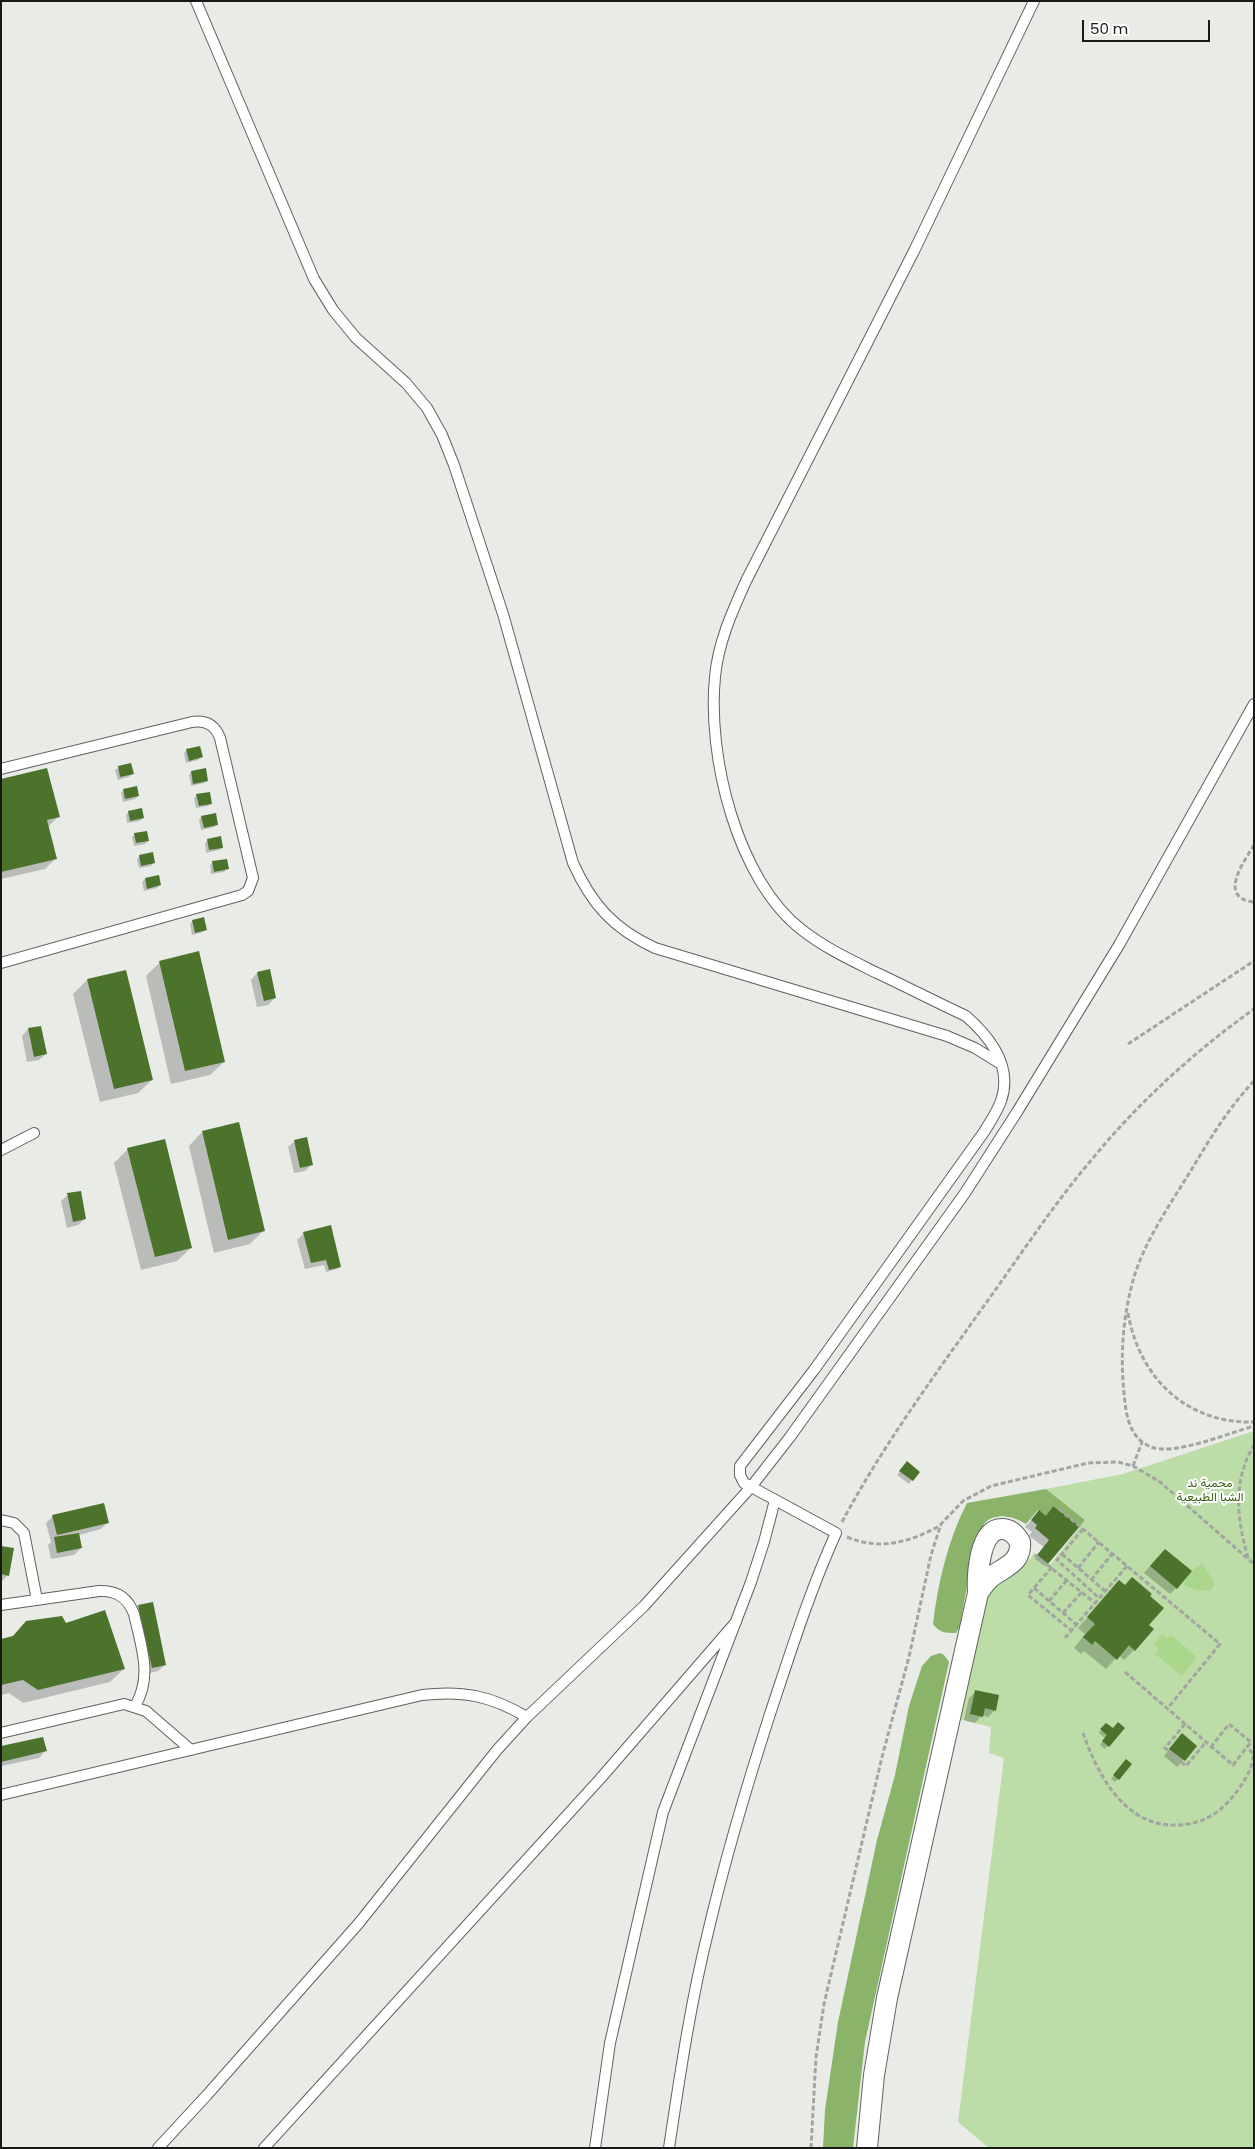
<!DOCTYPE html>
<html>
<head>
<meta charset="utf-8">
<style>
	body { margin:0 }
	#map { position:relative; width:1255px; height:2149px; overflow:hidden; background:#e8ebe6; font-family:Poppins,sans-serif }
	canvas { display:block }
	.frame { position:absolute; inset:0; border:2px solid #181917; pointer-events:none }
	.scale { position:absolute; left:1082px; top:20px; width:128px; height:22px; box-sizing:border-box; border:2px solid #181917; border-top:0; padding-left:6px; font-size:15px; line-height:18px; white-space:nowrap; color:#181917; -webkit-text-stroke:4px #fff; paint-order:stroke }
</style>
</head>
<body>
<div id="map">
<canvas width="1255" height="2149"></canvas>
<div class="frame"></div>
<div class="scale">50 m</div>
</div>
<script>
const ctx = document.querySelector('canvas').getContext('2d');
ctx.lineJoin = 'round';
function fillPath(path, color) { ctx.fillStyle = color; ctx.fill(path, 'evenodd'); }
function strokePath(path, color, width, dash) { ctx.strokeStyle = color; ctx.lineWidth = width; ctx.lineCap = dash ? 'butt' : 'round'; ctx.setLineDash(dash || []); ctx.stroke(path); }
function label(font, color, halo, rows, align = 'center') {
  ctx.font = font + ' Poppins,Vazirmatn,sans-serif'; ctx.lineWidth = 4; ctx.setLineDash([]); ctx.textBaseline = 'middle'; ctx.strokeStyle = halo; ctx.fillStyle = color; for (const [text, x, y, turn = 0] of rows) {
    ctx.save(); ctx.translate(x, y); ctx.rotate((+turn || 0) * Math.PI / 180); ctx.textAlign = isNaN(turn) ? turn : align; if (halo) ctx.strokeText(text, 0, 0); ctx.fillText(text, 0, 0); ctx.restore();
  }
}
const green = new Path2D(`
	M 1254,1431 L 1254,2148 L 989,2148 L 958,2122 L 1004,1758 L 989,1753 L 991,1727 L 957,1719 L 987,1595 C 997,1575 1023,1573 1034,1553 L 1049,1566 L 1085,1520 L 1046,1489 L 1123,1474 Z`);
const forest = new Path2D(`
	M 1046,1489 L 1085,1520 L 1080,1526 L 1053,1506 L 1046,1516 L 1038,1510 L 1026,1524 C 1015,1517 995,1511 984,1524 C 982,1528 981,1535 979,1539 C 970,1567 965,1596 960,1626 L 956,1633 C 945,1633 940,1633 933,1624 C 938,1582 948,1540 967,1503 Z
	M 940,1653 L 944,1655 L 949,1662 L 865,2042 L 853,2148 L 823,2148 L 825,2110 L 838,2022 L 877,1840 L 895,1775 L 909,1706 L 922,1666 L 931,1656 Z`);
const water = new Path2D(`
	M 1202,1564 L 1214,1582 L 1214,1586 L 1210,1591 L 1196,1590 L 1184,1585 C 1185,1577 1195,1566 1202,1564 Z
	M 1162,1634 L 1167,1639 L 1171,1635 L 1197,1657 L 1182,1676 L 1155,1654 L 1159,1649 L 1154,1644 Z`);
const shadow = new Path2D(`
	M 187,750 L 201,757 L 198,760 L 186,763 L 184,753 Z
	M 118,768 L 132,774 L 129,777 L 118,780 L 115,770 Z
	M 191,772 L 207,781 L 204,783 L 191,786 L 189,775 Z
	M 1,781 L 58,817 L 48,827 L 56,858 L 45,869 L 1,879 Z
	M 124,790 L 138,796 L 135,799 L 123,802 L 121,793 Z
	M 197,795 L 211,803 L 208,806 L 196,808 L 194,798 Z
	M 129,812 L 143,818 L 140,821 L 127,823 L 126,815 Z
	M 201,817 L 217,824 L 214,827 L 201,830 L 199,820 Z
	M 135,834 L 148,841 L 145,844 L 134,846 L 132,837 Z
	M 208,840 L 222,847 L 219,850 L 206,853 L 205,843 Z
	M 140,856 L 154,863 L 151,866 L 139,868 L 137,859 Z
	M 213,862 L 227,869 L 224,872 L 211,874 L 210,865 Z
	M 158,877 L 160,885 L 157,888 L 144,891 L 142,882 L 145,879 Z
	M 193,921 L 206,929 L 203,932 L 192,935 L 190,924 Z
	M 160,962 L 224,1062 L 210,1075 L 171,1084 L 146,976 Z
	M 125,971 L 152,1080 L 138,1093 L 100,1102 L 73,994 L 87,980 Z
	M 257,973 L 275,998 L 268,1005 L 257,1007 L 251,980 Z
	M 28,1029 L 46,1054 L 39,1060 L 27,1062 L 22,1036 Z
	M 202,1132 L 263,1231 L 250,1244 L 214,1253 L 189,1146 Z
	M 295,1141 L 312,1164 L 305,1171 L 294,1173 L 288,1147 Z
	M 128,1149 L 191,1248 L 177,1261 L 141,1270 L 114,1163 Z
	M 68,1195 L 85,1219 L 78,1225 L 67,1228 L 61,1201 Z
	M 304,1233 L 340,1266 L 337,1269 L 326,1272 L 324,1265 L 305,1269 L 297,1240 Z
	M 904,1466 L 918,1472 L 909,1484 L 897,1475 Z
	M 1053,1507 L 1078,1527 L 1045,1566 L 1035,1559 L 1044,1547 L 1029,1536 L 1032,1532 L 1025,1527 L 1039,1512 L 1045,1516 Z
	M 53,1516 L 107,1523 L 101,1529 L 79,1535 L 81,1548 L 74,1555 L 51,1559 L 48,1545 L 51,1542 L 46,1523 Z
	M 1,1547 L 8,1575 L 1,1582 Z
	M 1158,1557 L 1176,1588 L 1170,1594 L 1144,1573 Z
	M 1124,1586 L 1148,1597 L 1147,1625 L 1134,1650 L 1124,1660 L 1119,1655 L 1106,1669 L 1084,1651 L 1081,1654 L 1074,1648 L 1085,1634 L 1078,1628 L 1100,1603 Z
	M 139,1606 L 165,1665 L 158,1671 L 146,1674 L 132,1613 Z
	M 65,1624 L 124,1669 L 110,1682 L 23,1703 L 9,1693 L 1,1695 L 1,1640 Z
	M 976,1691 L 995,1710 L 988,1717 L 982,1715 L 975,1723 L 964,1720 L 969,1698 Z
	M 1106,1724 L 1113,1730 L 1123,1728 L 1105,1749 L 1100,1745 L 1105,1738 L 1099,1733 Z
	M 1175,1742 L 1195,1747 L 1177,1767 L 1164,1756 Z
	M 1,1748 L 45,1751 L 39,1758 L 1,1766 Z
	M 1123,1764 L 1130,1765 L 1115,1782 L 1111,1779 Z`);
const building = new Path2D(`
	M 200,746 L 203,757 L 189,761 L 186,749 Z
	M 131,763 L 134,774 L 120,777 L 118,766 Z
	M 47,768 L 60,817 L 47,820 L 57,859 L 1,872 L 1,779 Z
	M 206,768 L 208,781 L 193,784 L 191,771 Z
	M 137,786 L 139,796 L 125,799 L 123,789 Z
	M 210,792 L 212,804 L 199,806 L 196,794 Z
	M 142,808 L 144,818 L 130,821 L 128,811 Z
	M 216,813 L 218,825 L 204,828 L 201,816 Z
	M 147,831 L 149,841 L 136,843 L 134,833 Z
	M 221,836 L 223,848 L 209,850 L 207,839 Z
	M 153,852 L 155,863 L 141,866 L 139,855 Z
	M 227,859 L 229,869 L 214,872 L 212,861 Z
	M 159,875 L 161,885 L 147,889 L 145,878 Z
	M 204,917 L 207,930 L 195,933 L 192,920 Z
	M 199,951 L 225,1062 L 185,1071 L 159,961 Z
	M 270,969 L 276,998 L 264,1001 L 257,972 Z
	M 126,970 L 153,1080 L 114,1089 L 87,979 Z
	M 41,1026 L 47,1054 L 34,1057 L 28,1028 Z
	M 239,1122 L 265,1231 L 228,1240 L 202,1131 Z
	M 307,1137 L 313,1165 L 300,1168 L 294,1140 Z
	M 165,1139 L 192,1248 L 155,1257 L 127,1148 Z
	M 81,1191 L 86,1219 L 73,1222 L 67,1193 Z
	M 331,1225 L 341,1267 L 329,1270 L 326,1260 L 311,1263 L 303,1232 Z
	M 907,1461 L 920,1472 L 913,1481 L 899,1471 Z
	M 104,1503 L 109,1523 L 57,1535 L 52,1515 Z
	M 1053,1506 L 1080,1526 L 1048,1564 L 1037,1555 L 1049,1540 L 1035,1528 L 1037,1525 L 1031,1520 L 1039,1510 L 1046,1516 Z
	M 79,1533 L 82,1548 L 57,1553 L 54,1537 Z
	M 1,1546 L 14,1548 L 9,1576 L 1,1574 Z
	M 1165,1549 L 1192,1571 L 1177,1589 L 1150,1566 Z
	M 1132,1577 L 1152,1594 L 1150,1596 L 1164,1608 L 1149,1625 L 1154,1629 L 1135,1651 L 1129,1645 L 1117,1660 L 1095,1641 L 1092,1645 L 1083,1637 L 1095,1624 L 1087,1617 L 1119,1580 L 1125,1585 Z
	M 153,1602 L 166,1665 L 152,1668 L 138,1605 Z
	M 105,1610 L 125,1669 L 38,1690 L 23,1680 L 1,1685 L 1,1639 L 13,1636 L 26,1621 L 62,1616 L 66,1623 Z
	M 975,1690 L 999,1695 L 996,1711 L 985,1708 L 983,1717 L 970,1714 Z
	M 1118,1722 L 1125,1728 L 1109,1747 L 1102,1741 L 1107,1735 L 1100,1729 L 1106,1723 L 1113,1728 Z
	M 1182,1733 L 1197,1746 L 1185,1761 L 1169,1749 Z
	M 43,1737 L 47,1751 L 1,1762 L 1,1746 Z
	M 1126,1759 L 1132,1764 L 1119,1780 L 1113,1775 Z`);
const path = new Path2D(`
	M 1254,845 C 1244,862 1217,898 1254,902
	M 1128,1044 L 1254,961
	M 1254,1081 C 1230,1106 1211,1137 1193,1167 C 1172,1202 1146,1238 1134,1277 C 1123,1315 1120,1355 1124,1393 C 1126,1415 1129,1438 1151,1447 C 1174,1456 1229,1433 1254,1426
	M 1128,1313 C 1139,1377 1186,1424 1254,1422
	M 1133,1466 L 1142,1442
	M 1059,1509 L 1220,1644 L 1167,1709
	M 842,1522 C 882,1447 932,1379 981,1310 C 1018,1259 1052,1206 1093,1158 C 1140,1101 1194,1052 1254,1009
	M 1083,1529 L 1057,1560 L 1099,1598
	M 847,1537 C 880,1551 911,1542 941,1525
	M 1062,1554 L 1105,1591
	M 1035,1555 L 1095,1603
	M 1248,1558 C 1237,1519 1232,1482 1254,1445
	M 1052,1567 L 1028,1595 L 1072,1631
	M 1078,1568 L 1099,1542
	M 1091,1580 L 1112,1554
	M 1034,1588 L 1077,1625
	M 1049,1601 L 1067,1580
	M 1063,1613 L 1082,1592
	M 1065,1638 L 1127,1566
	M 1125,1672 L 1206,1742 L 1233,1765 L 1251,1742 L 1229,1724 L 1211,1747
	M 1185,1724 L 1165,1748 L 1186,1766 L 1206,1742
	M 1083,1733 C 1098,1776 1126,1828 1178,1825 C 1202,1824 1219,1814 1234,1795 C 1242,1785 1254,1768 1253,1754 L 1247,1747
	M 811,2148 L 816,2057 L 824,2004 L 882,1757 L 909,1657 L 931,1555 L 941,1524 L 963,1501 L 991,1486 L 1088,1463 L 1118,1462 L 1133,1466 L 1160,1482 L 1254,1564`);
const service = new Path2D(`
	M 196,1 L 314,279 L 333,310 L 356,338 L 406,383 L 427,408 L 442,435 L 454,465 L 503,614 L 573,863 C 592,905 614,929 655,948 L 947,1036 L 975,1048 L 1001,1064
	M 1,769 L 192,722 C 206,720 215,725 220,738 L 253,878 L 248,891 L 242,895 L 1,963
	M 1,1150 L 34,1133
	M 1,1520 L 14,1523 L 24,1533 L 37,1600
	M 1,1605 L 99,1591 C 117,1590 128,1598 134,1614 C 141,1646 153,1676 135,1706
	M 1,1733 L 124,1704 L 146,1711 L 191,1750
	M 1,1795 L 422,1695 C 463,1690 491,1696 527,1717
	M 158,2148 L 207,2095 L 359,1923 L 497,1750 L 527,1717 L 644,1606 L 751,1487 L 790,1437 L 965,1193 L 1017,1112 L 1119,945 L 1254,704
	M 264,2148 L 600,1779 L 736,1622
	M 595,2148 L 610,2043 L 663,1812 L 751,1582 L 764,1542 L 775,1500
	M 669,2148 C 680,2074 691,2000 709,1928 C 726,1856 747,1785 770,1714 C 791,1651 809,1593 836,1533 L 744,1483 L 740,1475 L 740,1466 L 814,1370 L 984,1132 C 990,1122 997,1112 1001,1101 C 1013,1067 990,1037 966,1016 C 936,1002 907,987 877,973 C 851,960 825,948 802,930 C 737,880 707,756 715,677 C 718,643 732,612 746,581 L 915,249 L 1034,1`);
const minor = new Path2D(`
	M 867,2148 L 874,2075 L 887,1998 L 978,1593 C 977,1576 979,1529 1002,1529 C 1011,1529 1016,1535 1020,1542 C 1022,1563 1004,1567 991,1577 C 985,1582 982,1587 978,1593`);
const parkNames = [
	["محمية ند",1210,1484],
	["الشبا الطبيعية",1210,1498]
];
fillPath(green, '#bcdca8');
fillPath(forest, '#89b46a');
fillPath(water, '#aad78b');
fillPath(shadow, '#0003');
fillPath(building, '#4b732b');
strokePath(service, '#5f625d', 12);
strokePath(minor, '#5f625d', 22);
strokePath(path, '#a2a5a1', 3, [5, 2.5]);
strokePath(service, '#fff', 10);
strokePath(minor, '#fff', 20);
label('12px', '#375e11', '#fff', parkNames);
</script>
</body>
</html>
